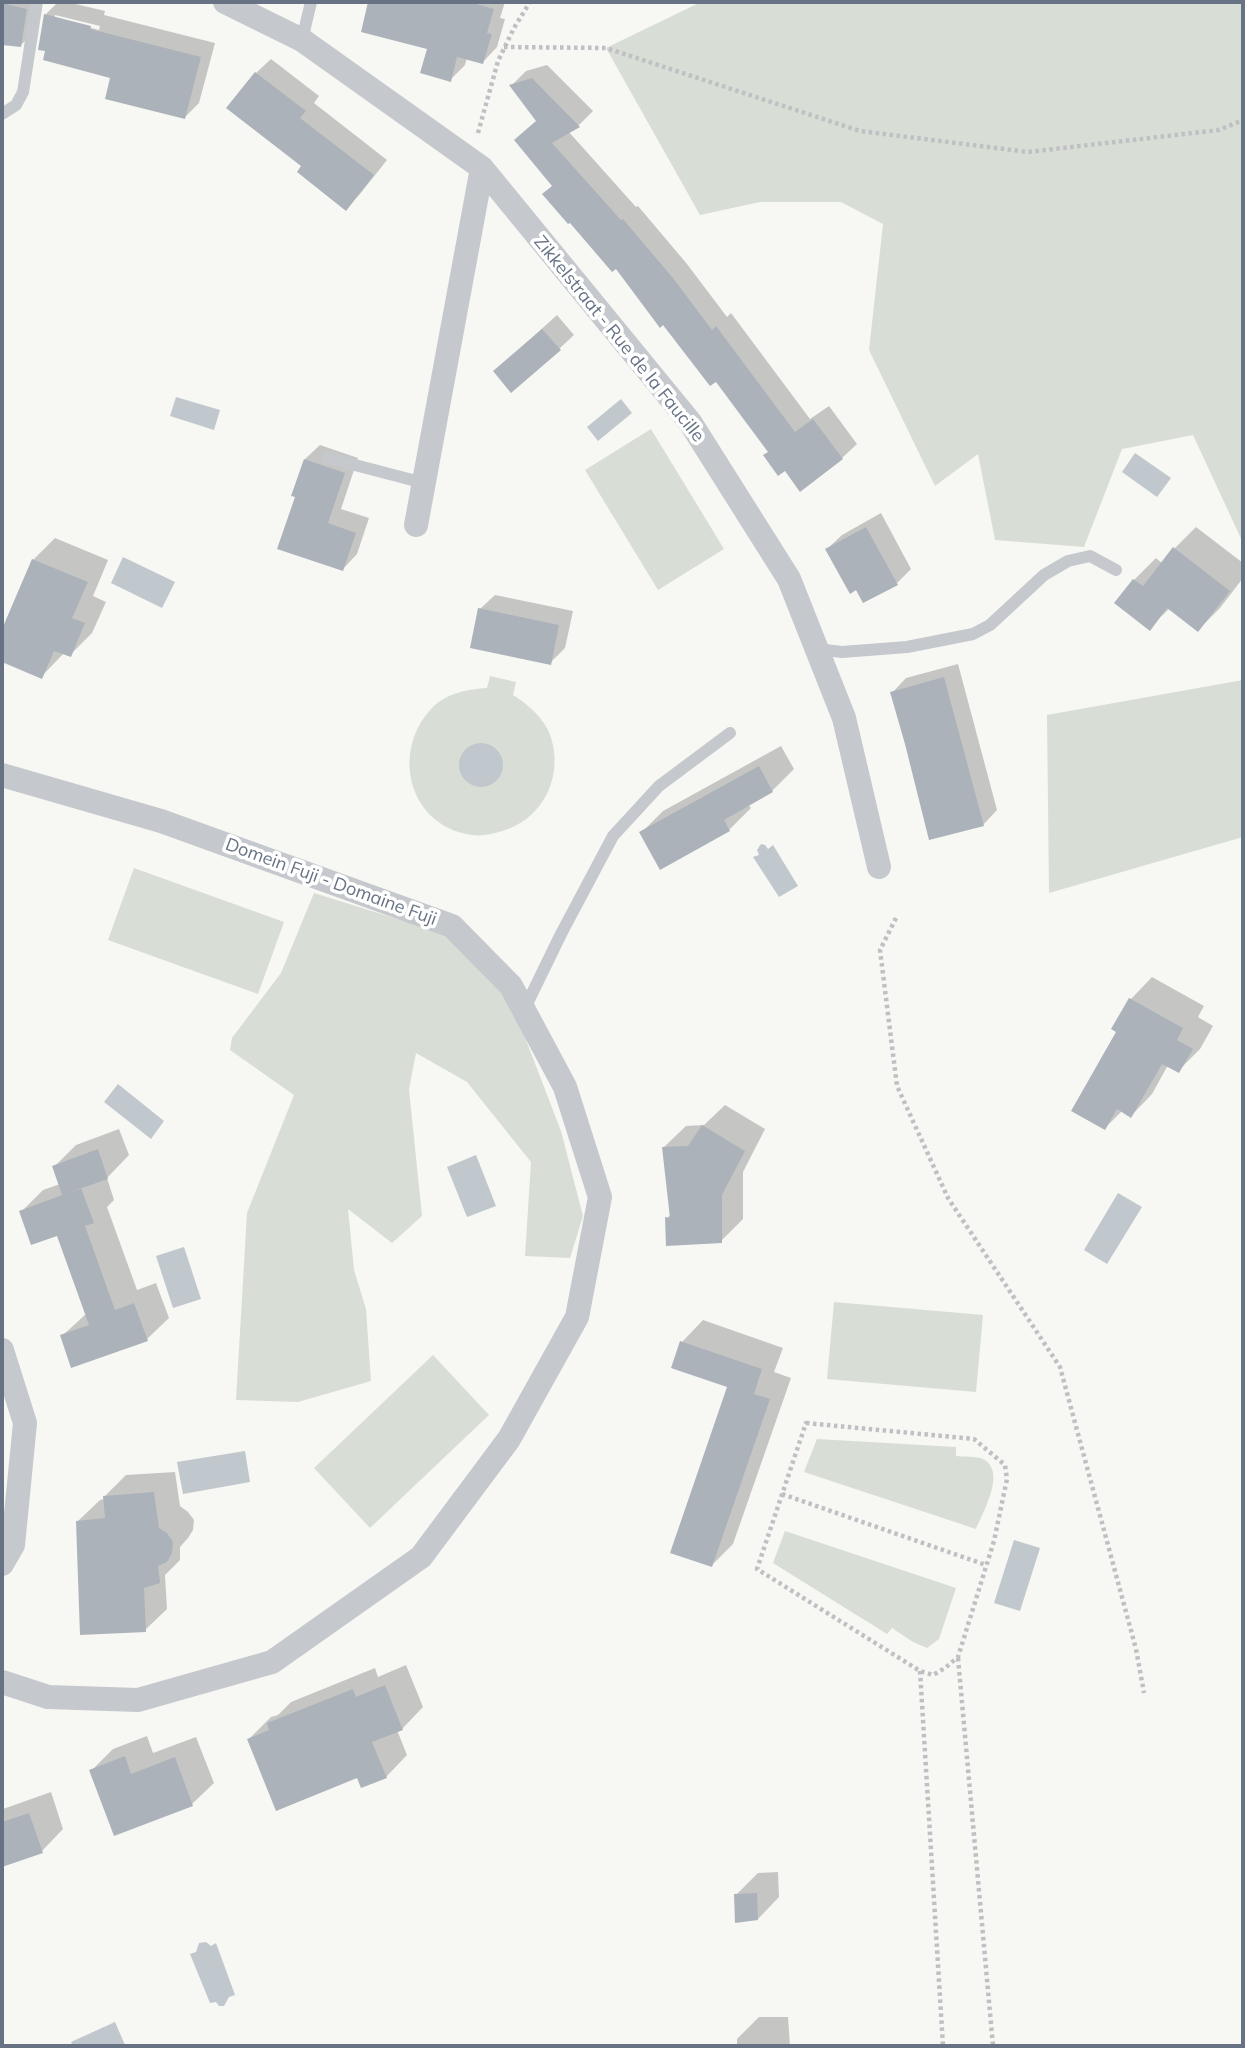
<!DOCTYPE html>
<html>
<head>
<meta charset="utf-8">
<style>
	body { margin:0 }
	#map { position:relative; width:1245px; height:2048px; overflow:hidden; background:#f7f7f4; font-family:Mulish,sans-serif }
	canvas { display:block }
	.frame { position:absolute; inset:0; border:4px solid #677384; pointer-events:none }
</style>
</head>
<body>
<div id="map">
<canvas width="1245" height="2048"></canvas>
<div class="frame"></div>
</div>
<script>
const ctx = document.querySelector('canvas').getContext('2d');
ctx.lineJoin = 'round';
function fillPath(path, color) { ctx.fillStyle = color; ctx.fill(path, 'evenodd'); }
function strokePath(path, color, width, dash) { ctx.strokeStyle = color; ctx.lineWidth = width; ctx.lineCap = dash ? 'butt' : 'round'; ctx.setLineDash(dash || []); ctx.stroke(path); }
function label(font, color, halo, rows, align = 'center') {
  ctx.font = font + ' Mulish,sans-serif'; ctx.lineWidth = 7; ctx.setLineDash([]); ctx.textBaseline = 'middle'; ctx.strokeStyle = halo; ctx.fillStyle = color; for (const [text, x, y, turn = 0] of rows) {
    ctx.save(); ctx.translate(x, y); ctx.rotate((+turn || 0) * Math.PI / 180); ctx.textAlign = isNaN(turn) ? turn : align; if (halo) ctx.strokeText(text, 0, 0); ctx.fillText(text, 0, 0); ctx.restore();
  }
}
const green = new Path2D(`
	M 701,2 L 1243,2 L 1243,543 L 1193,435 L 1122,449 L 1084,547 L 995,540 L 978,454 L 935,486 L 869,350 L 883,224 L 841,202 L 760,202 L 700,215 L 606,48 Z
	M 651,429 L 724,549 L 658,590 L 585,470 Z
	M 490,676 L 516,682 L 513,695 C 526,703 539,714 547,728 C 567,769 546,819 502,831 C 490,835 478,837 466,834 C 406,821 392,748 433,707 C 447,693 469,689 487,688 Z
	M 1243,680 L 1243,837 L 1049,893 L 1047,715 Z
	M 134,868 L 284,922 L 258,994 L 108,940 Z
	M 314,893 L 449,935 L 511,1001 L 561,1131 L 583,1216 L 570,1258 L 525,1256 L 531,1162 L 467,1082 L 416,1053 L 409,1089 L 422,1216 L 392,1243 L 348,1209 L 354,1270 L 366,1309 L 371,1381 L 298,1402 L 236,1400 L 247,1213 L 294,1095 L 230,1050 L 232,1038 L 281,973 Z
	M 834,1302 L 983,1315 L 976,1392 L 827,1379 Z
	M 433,1355 L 489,1415 L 370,1528 L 314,1468 Z
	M 817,1439 L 956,1447 L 956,1456 C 963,1457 977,1456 983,1459 C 1007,1471 983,1512 976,1529 L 804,1472 Z
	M 785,1531 L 956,1588 L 939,1639 L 927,1648 L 913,1642 L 892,1628 L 887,1634 L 773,1563 Z`);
const water = new Path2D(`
	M 176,397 L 220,410 L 214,430 L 170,416 Z
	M 621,399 L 632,413 L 598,441 L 587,427 Z
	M 1135,453 L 1171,478 L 1157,497 L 1122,472 Z
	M 123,557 L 175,582 L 162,608 L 111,583 Z
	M459 765a22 22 0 1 1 44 0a22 22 0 1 1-44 0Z
	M 761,844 L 765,845 L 768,849 L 773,845 L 798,886 L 779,897 L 753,857 L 759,855 L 757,850 Z
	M 118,1084 L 164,1121 L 151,1139 L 104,1102 Z
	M 476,1155 L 496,1206 L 467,1217 L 447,1167 Z
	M 1118,1193 L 1142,1207 L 1107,1264 L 1084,1250 Z
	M 184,1247 L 201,1299 L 173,1308 L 156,1256 Z
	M 245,1451 L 250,1482 L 183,1494 L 177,1462 Z
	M 1014,1540 L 1040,1548 L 1020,1611 L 994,1603 Z
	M 206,1942 L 211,1946 L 216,1943 L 235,1995 L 229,1997 L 224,2006 L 219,2006 L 216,2002 L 210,2003 L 190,1954 L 196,1952 L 199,1943 Z
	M 115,2022 L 125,2045 L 73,2046 L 71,2042 Z`);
const shadow = new Path2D(`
	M 2,2 L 40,2 L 35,31 L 20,46 L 2,43 Z
	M 58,2 L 67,2 L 105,11 L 104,15 L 215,43 L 199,103 L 185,117 L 112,77 L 48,50 L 40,48 L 46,14 ZM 55,15 L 100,26 L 99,30 L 55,18 Z
	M 359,2 L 505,2 L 500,18 L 505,19 L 497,47 L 483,62 L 467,57 L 465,65 L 450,80 L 429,47 L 370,4 Z
	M 271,59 L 319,96 L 314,103 L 387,160 L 360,194 L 346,208 L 304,165 L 256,73 Z
	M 547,65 L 593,111 L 579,125 L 568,131 L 636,207 L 638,206 L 687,264 L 727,317 L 731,313 L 810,419 L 829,406 L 857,444 L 842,458 L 770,451 L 716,380 L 554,186 L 537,120 L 512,85 L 526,71 Z
	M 557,315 L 574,335 L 559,349 L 495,371 Z
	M 320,445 L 358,458 L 341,509 L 369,518 L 357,554 L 343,569 L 297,496 L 305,459 Z
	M 881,513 L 911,569 L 897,583 L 857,588 L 827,549 L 842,535 Z
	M 1196,527 L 1243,563 L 1243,578 L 1220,608 L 1198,630 L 1170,608 L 1149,628 L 1134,580 L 1156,558 L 1163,564 L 1175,548 Z
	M 55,538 L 108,560 L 93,596 L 106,602 L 92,633 L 70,655 L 64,653 L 42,676 L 2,660 L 2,633 L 33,560 Z
	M 495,595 L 573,611 L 565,648 L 550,663 L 480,609 Z
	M 958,664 L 997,810 L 983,825 L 892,693 L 906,678 Z
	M 781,746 L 794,769 L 772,791 L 748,804 L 751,808 L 729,830 L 641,833 L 663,811 Z
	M 1152,977 L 1204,1006 L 1198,1017 L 1213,1026 L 1200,1049 L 1178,1071 L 1168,1065 L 1152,1094 L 1131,1116 L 1122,1111 L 1105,1128 L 1118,1031 L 1114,1029 L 1131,999 Z
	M 725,1105 L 765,1129 L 743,1172 L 743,1219 L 721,1241 L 667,1218 L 671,1214 L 664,1147 L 686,1126 L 704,1125 Z
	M 119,1129 L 129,1155 L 107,1178 L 114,1200 L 107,1207 L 137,1290 L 156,1283 L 169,1318 L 147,1339 L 62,1336 L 87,1313 L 58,1233 L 21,1212 L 43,1190 L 60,1184 L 54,1167 L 76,1145 Z
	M 703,1320 L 783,1348 L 774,1372 L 791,1378 L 733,1544 L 712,1565 L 729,1386 L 682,1342 Z
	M 175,1472 L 180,1506 L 188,1512 L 194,1520 L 193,1530 L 188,1538 L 180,1547 L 180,1560 L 165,1575 L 167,1609 L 145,1630 L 78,1521 L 100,1500 L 105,1499 L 105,1496 L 126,1475 Z
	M 406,1665 L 423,1707 L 402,1729 L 397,1730 L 407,1755 L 386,1777 L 358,1776 L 249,1739 L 271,1717 L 278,1715 L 291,1702 L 375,1668 L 378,1677 Z
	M 147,1736 L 153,1753 L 196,1737 L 214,1783 L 192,1804 L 91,1771 L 113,1749 Z
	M 51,1792 L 63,1829 L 42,1851 L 2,1865 L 2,1807 L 3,1809 Z
	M 778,1872 L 779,1897 L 758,1919 L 736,1895 L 758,1873 Z
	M 759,2017 L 788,2017 L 790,2046 L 737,2046 L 737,2039 Z`);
const building = new Path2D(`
	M 368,2 L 469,2 L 494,9 L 487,33 L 492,34 L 483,64 L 457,57 L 451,82 L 420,73 L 427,49 L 361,32 Z
	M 2,3 L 27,9 L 21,47 L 2,45 Z
	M 44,14 L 91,26 L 90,29 L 201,57 L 185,119 L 105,99 L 110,78 L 43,60 L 45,51 L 38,50 Z
	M 255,72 L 306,111 L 300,118 L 374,175 L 346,211 L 297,172 L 301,166 L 226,108 Z
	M 532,78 L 580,127 L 552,143 L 621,220 L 623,219 L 673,278 L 712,330 L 716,326 L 795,432 L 813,419 L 843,459 L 800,492 L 785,471 L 778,476 L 763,455 L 768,452 L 716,382 L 710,386 L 663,325 L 660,328 L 616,269 L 612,272 L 570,223 L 568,224 L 542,194 L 552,186 L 514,140 L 536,121 L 509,85 Z
	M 542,329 L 561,350 L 511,393 L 493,371 Z
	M 304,459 L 345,473 L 328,523 L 356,533 L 343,571 L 277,549 L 295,497 L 291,496 Z
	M 866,527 L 898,585 L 863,603 L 856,590 L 850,594 L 825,549 Z
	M 1173,547 L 1230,591 L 1198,632 L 1167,608 L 1150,631 L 1114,603 L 1133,579 L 1143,586 Z
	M 32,559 L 88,582 L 72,618 L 85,623 L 71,657 L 54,651 L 42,679 L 2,662 L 2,629 Z
	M 478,608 L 559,625 L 551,665 L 470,648 Z
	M 944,677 L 984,826 L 929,840 L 905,744 L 890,692 Z
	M 759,766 L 773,792 L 724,820 L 730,831 L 660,870 L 639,832 Z
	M 1129,998 L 1183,1028 L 1177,1040 L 1193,1049 L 1179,1073 L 1162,1064 L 1131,1118 L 1117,1109 L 1105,1130 L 1071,1111 L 1116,1032 L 1111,1029 Z
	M 702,1125 L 745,1151 L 722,1195 L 722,1243 L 666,1246 L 665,1217 L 670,1218 L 662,1147 L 688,1146 Z
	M 98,1149 L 108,1179 L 62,1195 L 52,1166 Z
	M 81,1188 L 94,1223 L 85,1226 L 115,1310 L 134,1303 L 148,1341 L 71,1368 L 60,1335 L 89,1325 L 57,1236 L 31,1245 L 19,1211 Z
	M 680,1341 L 762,1369 L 754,1394 L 770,1399 L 712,1567 L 670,1553 L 727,1387 L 671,1368 Z
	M 154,1492 L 159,1528 L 167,1533 L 173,1542 L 172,1553 L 167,1562 L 158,1566 L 160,1583 L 144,1588 L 146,1632 L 80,1635 L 76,1521 L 105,1518 L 103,1496 Z
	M 385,1685 L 403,1730 L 372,1742 L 387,1778 L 361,1788 L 357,1778 L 276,1811 L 247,1739 L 269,1730 L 267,1723 L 353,1689 L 356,1697 Z
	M 125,1756 L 131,1774 L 175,1757 L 193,1806 L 114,1836 L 89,1770 Z
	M 29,1813 L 43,1853 L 2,1867 L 2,1822 Z
	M 757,1893 L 758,1920 L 735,1923 L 734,1894 Z`);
const path = new Path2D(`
	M 504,47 L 606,48 L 860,131 L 1028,152 L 1219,130 L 1243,120
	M 478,133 L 498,61 L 514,28 L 530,2
	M 896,918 L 880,950 L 897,1086 L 948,1198 L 1060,1367 L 1136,1649 L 1144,1693
	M 806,1423 L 974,1439 L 1005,1465 L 1007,1479 L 994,1541 L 958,1657 L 945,1668 L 933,1675 L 920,1671 L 757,1569 Z
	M 782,1494 L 986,1565
	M 958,1658 L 993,2046
	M 920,1671 L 943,2046`);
const lane = new Path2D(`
	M 302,40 L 311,2
	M 2,114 L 16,105 L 23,92 L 37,2
	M 328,458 L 424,483
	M 817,649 L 842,652 L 907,647 L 973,634 L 990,625 L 1044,575 L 1068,561 L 1090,556 L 1116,570
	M 524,1010 L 561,934 L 613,836 L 659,786 L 730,733`);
const street = new Path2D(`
	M 225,2 L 302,40 L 482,168 L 690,422 L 789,579 L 844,718 L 879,867
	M 416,525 L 482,168
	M 2,775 L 161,821 L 452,926 L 511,986 L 565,1087 L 600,1197 L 577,1317 L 509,1439 L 421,1557 L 272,1662 L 138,1700 L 48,1697 L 2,1682
	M 2,1350 L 25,1423 L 13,1545 L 2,1564`);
const streetNames = [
	["Zikkelstraat - Rue de la Faucille",619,339,51],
	["Domein Fuji - Domaine Fuji",331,882,20]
];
fillPath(green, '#d8ded5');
fillPath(water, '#c0c7cd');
fillPath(shadow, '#0003');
fillPath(building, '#abb2b9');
strokePath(path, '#bfc0c3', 4.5, [3.5, 3.5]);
strokePath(lane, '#c5c8cc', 12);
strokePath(street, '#c5c8cc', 24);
label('18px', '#677384', '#fff', streetNames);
</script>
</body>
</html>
